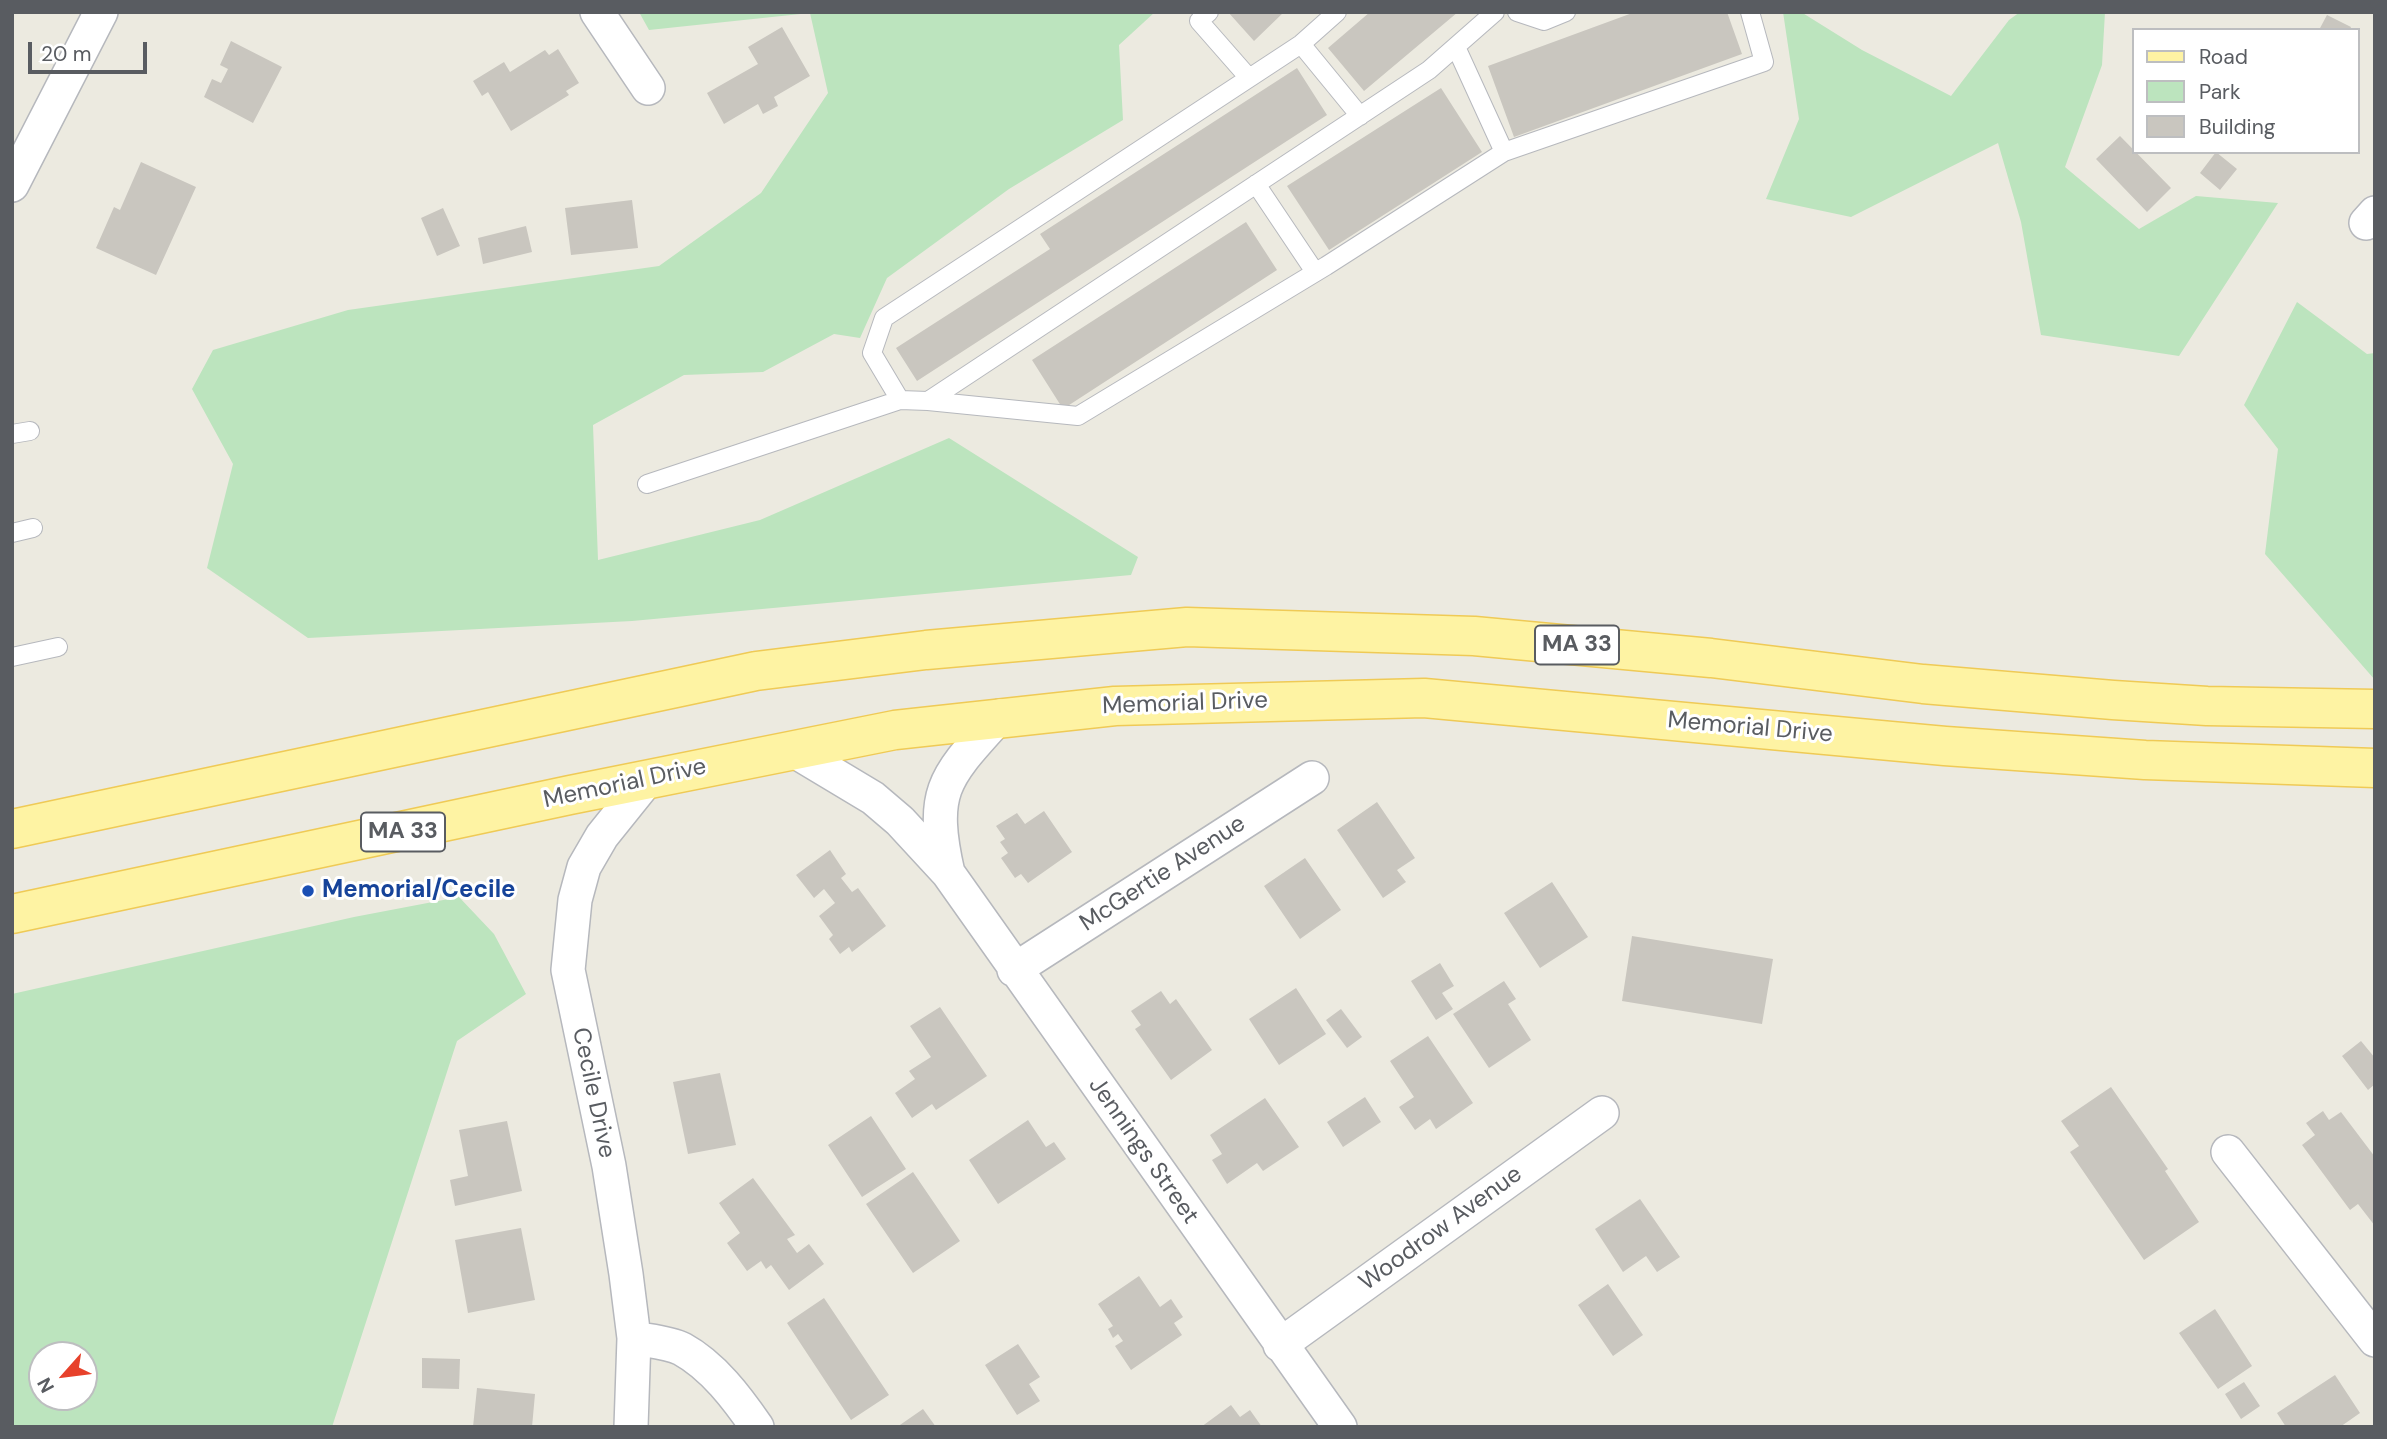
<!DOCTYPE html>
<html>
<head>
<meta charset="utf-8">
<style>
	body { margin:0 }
	#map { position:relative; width:2387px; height:1439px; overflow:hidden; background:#eceae0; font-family:"DM Sans",sans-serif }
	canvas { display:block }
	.frame { position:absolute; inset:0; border:14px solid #595c61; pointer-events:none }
	.legend { position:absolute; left:2132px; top:28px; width:228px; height:126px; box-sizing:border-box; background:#fff; border:2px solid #bdbec0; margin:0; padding:9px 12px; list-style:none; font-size:21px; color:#595c61 }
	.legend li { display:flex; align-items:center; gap:14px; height:35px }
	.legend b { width:35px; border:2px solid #bdbec0 }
	.north { position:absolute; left:28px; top:1341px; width:70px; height:70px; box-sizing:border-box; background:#fff; border:2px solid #bdbec0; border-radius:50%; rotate:242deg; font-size:19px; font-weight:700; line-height:28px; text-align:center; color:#595c61 }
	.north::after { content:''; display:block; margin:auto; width:24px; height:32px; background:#e7412b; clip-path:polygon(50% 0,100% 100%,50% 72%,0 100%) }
	.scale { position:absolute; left:28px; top:42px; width:119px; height:32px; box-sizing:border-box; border:4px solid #595c61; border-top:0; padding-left:9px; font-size:21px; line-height:24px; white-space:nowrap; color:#595c61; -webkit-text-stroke:5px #fff; paint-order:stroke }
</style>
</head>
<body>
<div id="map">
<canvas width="2387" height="1439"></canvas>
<div class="frame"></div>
<ul class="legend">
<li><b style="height:9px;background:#fef3a3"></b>Road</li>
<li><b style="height:19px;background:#bce4be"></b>Park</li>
<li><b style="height:19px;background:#c9c6bf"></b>Building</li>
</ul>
<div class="north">N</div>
<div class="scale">20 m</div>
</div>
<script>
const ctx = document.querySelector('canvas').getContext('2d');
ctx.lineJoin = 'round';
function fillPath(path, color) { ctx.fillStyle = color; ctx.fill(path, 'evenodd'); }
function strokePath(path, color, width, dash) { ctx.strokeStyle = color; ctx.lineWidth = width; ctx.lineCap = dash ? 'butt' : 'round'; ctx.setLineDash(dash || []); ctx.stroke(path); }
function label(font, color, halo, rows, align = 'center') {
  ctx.font = font + ' "DM Sans",sans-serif'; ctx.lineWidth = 6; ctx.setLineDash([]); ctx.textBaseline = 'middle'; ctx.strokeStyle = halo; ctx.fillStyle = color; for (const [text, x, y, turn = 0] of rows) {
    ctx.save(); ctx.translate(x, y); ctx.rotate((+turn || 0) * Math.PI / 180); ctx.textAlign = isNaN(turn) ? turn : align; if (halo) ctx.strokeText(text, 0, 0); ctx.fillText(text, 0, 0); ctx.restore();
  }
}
const green = new Path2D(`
	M 639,12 L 1155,12 L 1119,45 L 1123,120 L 1009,189 L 887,278 L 860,338 L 834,334 L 763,372 L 684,375 L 593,425 L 598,560 L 760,520 L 949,438 L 1138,557 L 1131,575 L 632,621 L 308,638 L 207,568 L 233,464 L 192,389 L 213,350 L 348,310 L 659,266 L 761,193 L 828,93 L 810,13 L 649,30 Z
	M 1783,12 L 1801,12 L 1862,50 L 1951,96 L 2009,20 L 2020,12 L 2105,12 L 2102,65 L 2065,167 L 2139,229 L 2196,196 L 2278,203 L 2179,356 L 2041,335 L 2021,222 L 1998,143 L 1851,217 L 1766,199 L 1799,119 Z
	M 2297,302 L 2367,354 L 2375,353 L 2375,680 L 2265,554 L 2278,449 L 2244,405 Z
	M 459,897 L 494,934 L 526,994 L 457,1041 L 332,1427 L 12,1427 L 12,994 L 354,917 ZM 42,1355 L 84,1355 L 84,1397 L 42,1397 Z`);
const building = new Path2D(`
	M 1228,12 L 1284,12 L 1254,41 Z
	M 1370,12 L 1458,12 L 1364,91 L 1328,48 Z
	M 1635,12 L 1727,12 L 1742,54 L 1514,137 L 1488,66 Z
	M 2327,15 L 2351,27 L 2350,30 L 2319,30 Z
	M 782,27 L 810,76 L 774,97 L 778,106 L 763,114 L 758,104 L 724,124 L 707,93 L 758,64 L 748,47 Z
	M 231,41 L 282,67 L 253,123 L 204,97 L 212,79 L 221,83 L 228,69 L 220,65 Z
	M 558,49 L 579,83 L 566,91 L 569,95 L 511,131 L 488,92 L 482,96 L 473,81 L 504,62 L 510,72 L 545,50 L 549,55 Z
	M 1297,68 L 1327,115 L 917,381 L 896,348 L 1050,249 L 1040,234 Z
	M 1441,88 L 1482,152 L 1329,250 L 1287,186 Z
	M 2120,136 L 2171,188 L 2147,212 L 2096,159 Z
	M 2216,152 L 2237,169 L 2220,190 L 2200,173 Z
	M 141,162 L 196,187 L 156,275 L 96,248 L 114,207 L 120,210 Z
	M 632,200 L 638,248 L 571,255 L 565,208 Z
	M 443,208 L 460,246 L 437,256 L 421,218 Z
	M 1246,222 L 1277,270 L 1063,409 L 1032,360 Z
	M 526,226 L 532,252 L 483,264 L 478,238 Z
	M 1377,802 L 1415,858 L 1397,870 L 1406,882 L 1383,898 L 1337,830 Z
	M 1044,811 L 1072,852 L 1028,883 L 1021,874 L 1015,878 L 1001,858 L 1008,853 L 1000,842 L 1005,839 L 996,826 L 1017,813 L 1025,824 Z
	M 830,850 L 846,874 L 841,878 L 852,892 L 858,888 L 886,926 L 852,952 L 849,947 L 840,954 L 829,939 L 833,935 L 819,916 L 835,903 L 824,889 L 814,898 L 796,875 Z
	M 1305,858 L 1341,910 L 1300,939 L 1264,886 Z
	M 1552,882 L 1588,937 L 1540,968 L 1504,913 Z
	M 1632,936 L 1773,959 L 1762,1024 L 1622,1001 Z
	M 1440,963 L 1454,986 L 1442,993 L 1453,1009 L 1436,1020 L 1411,981 Z
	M 1504,981 L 1516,999 L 1508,1004 L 1531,1040 L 1489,1068 L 1453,1014 Z
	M 1296,988 L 1326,1034 L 1279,1065 L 1249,1019 Z
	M 1161,991 L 1170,1004 L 1176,999 L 1212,1050 L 1171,1080 L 1135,1029 L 1141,1025 L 1131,1011 Z
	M 940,1007 L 987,1076 L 936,1110 L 932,1104 L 912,1118 L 895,1093 L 915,1079 L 909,1071 L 931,1057 L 910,1026 Z
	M 1341,1009 L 1362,1037 L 1347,1048 L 1326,1020 Z
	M 1428,1036 L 1473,1103 L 1436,1129 L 1430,1119 L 1415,1130 L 1399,1107 L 1414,1097 L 1390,1061 Z
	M 2361,1041 L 2375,1058 L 2375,1084 L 2368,1090 L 2342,1056 Z
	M 720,1073 L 736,1145 L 688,1154 L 673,1082 Z
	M 2111,1087 L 2168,1169 L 2165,1171 L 2199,1222 L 2144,1260 L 2070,1152 L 2079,1146 L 2061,1121 Z
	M 1365,1097 L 1381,1122 L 1343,1147 L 1327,1122 Z
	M 1265,1098 L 1299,1147 L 1263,1171 L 1257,1163 L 1227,1184 L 1212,1160 L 1222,1154 L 1210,1135 Z
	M 2323,1111 L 2329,1120 L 2341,1112 L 2375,1157 L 2375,1226 L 2358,1204 L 2350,1210 L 2302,1145 L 2315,1135 L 2306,1123 Z
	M 871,1116 L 906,1169 L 862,1197 L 828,1145 Z
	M 1028,1120 L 1046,1147 L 1054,1142 L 1066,1159 L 998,1204 L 969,1160 Z
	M 507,1121 L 522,1191 L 455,1206 L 450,1180 L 468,1176 L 459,1130 Z
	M 913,1172 L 960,1241 L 913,1273 L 866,1204 Z
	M 753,1178 L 795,1235 L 787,1239 L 797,1253 L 809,1244 L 824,1264 L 789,1290 L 771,1265 L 766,1269 L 761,1261 L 747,1271 L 727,1243 L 740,1233 L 719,1203 Z
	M 1640,1199 L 1680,1257 L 1657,1272 L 1646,1256 L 1623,1272 L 1595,1229 Z
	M 521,1228 L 535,1300 L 468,1313 L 455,1240 Z
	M 1139,1276 L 1160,1307 L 1171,1299 L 1183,1317 L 1174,1323 L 1182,1335 L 1131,1370 L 1115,1346 L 1123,1341 L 1118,1334 L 1113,1338 L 1108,1329 L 1113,1326 L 1098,1304 Z
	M 1608,1284 L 1643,1335 L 1613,1356 L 1578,1305 Z
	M 824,1298 L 889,1395 L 851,1420 L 787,1323 Z
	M 2215,1309 L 2252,1366 L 2218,1389 L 2179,1333 Z
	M 1018,1344 L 1040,1377 L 1029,1384 L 1040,1401 L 1017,1415 L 985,1365 Z
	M 422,1358 L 460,1359 L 459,1389 L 422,1388 Z
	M 2335,1375 L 2360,1413 L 2340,1427 L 2286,1427 L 2277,1413 Z
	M 2244,1382 L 2260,1406 L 2241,1419 L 2225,1394 Z
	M 477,1388 L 535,1394 L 532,1427 L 473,1427 Z
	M 1231,1405 L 1240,1417 L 1250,1410 L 1262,1427 L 1201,1427 Z
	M 923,1409 L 936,1427 L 897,1427 Z`);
const service = new Path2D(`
	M 1209,12 L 1199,21 L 1249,78
	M 1337,12 L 1301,44 L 884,318 L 872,353 L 900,400 L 928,401 L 1429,70 L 1495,12
	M 1517,12 L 1544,21 L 1566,12
	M 1301,44 L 1360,116
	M 1456,47 L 1504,152
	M 1256,184 L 1315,272
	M 928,401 L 1078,416 L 1326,266 L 1504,152 L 1764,62 L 1750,12
	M 12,434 L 30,431
	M 647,484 L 900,400
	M 12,533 L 33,528
	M 12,657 L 58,647`);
const minor = new Path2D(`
	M 597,12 L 648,88
	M 12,185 L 101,12
	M 2366,223 L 2375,213
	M 793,750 L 873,798 L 900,821 L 948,873 L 1340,1427
	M 948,873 C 929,789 945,777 1000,716
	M 1014,970 L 1312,778
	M 2228,1152 L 2375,1340
	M 634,1338 C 649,1341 668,1342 682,1349 C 713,1366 737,1398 757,1427
	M 1280,1345 L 1602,1113
	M 631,1427 L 634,1338 L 626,1274 L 609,1166 L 568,970 L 575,900 L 584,867 L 602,836 L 647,780`);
const primary = new Path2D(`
	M 12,829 L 756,671 L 926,650 L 1187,627 L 1474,636 L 1711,658 L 1923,684 L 2113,700 L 2207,706 L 2375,709
	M 12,914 L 570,795 L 895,730 L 1115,706 L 1424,698 L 1945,746 L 2145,760 L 2375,768`);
const markers = [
	[308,891,7,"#1a4fb4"]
];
const shields = [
	[1577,645,84],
	[403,832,84]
];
const shieldNames = [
	["MA 33",1577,645],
	["MA 33",403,832]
];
const streetNames = [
	["Memorial Drive",1185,704,-2],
	["Memorial Drive",1750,728,5],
	["Memorial Drive",625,784,-12],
	["McGertie Avenue",1163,874,-33],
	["Cecile Drive",593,1093,78],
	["Jennings Street",1143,1151,55],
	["Woodrow Avenue",1441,1229,-36]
];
const transitNames = [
	["Memorial/Cecile",322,891]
];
fillPath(green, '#bce4be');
fillPath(building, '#c9c6bf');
strokePath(service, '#b6b8bd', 20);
strokePath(minor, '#b6b8bd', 36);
strokePath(primary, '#efca56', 41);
strokePath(service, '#fff', 18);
strokePath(minor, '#fff', 33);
strokePath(primary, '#fef3a3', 38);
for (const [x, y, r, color] of markers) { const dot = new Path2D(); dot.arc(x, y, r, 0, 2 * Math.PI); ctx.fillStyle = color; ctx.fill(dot); strokePath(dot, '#fff', 2.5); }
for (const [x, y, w] of shields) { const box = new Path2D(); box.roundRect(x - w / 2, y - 19.5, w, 39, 5); ctx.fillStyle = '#fff'; ctx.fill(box); strokePath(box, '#595c61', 2); }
label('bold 23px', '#595c61', null, shieldNames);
label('24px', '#595c61', '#fff', streetNames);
label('bold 24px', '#164399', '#fff', transitNames, 'left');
</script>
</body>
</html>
